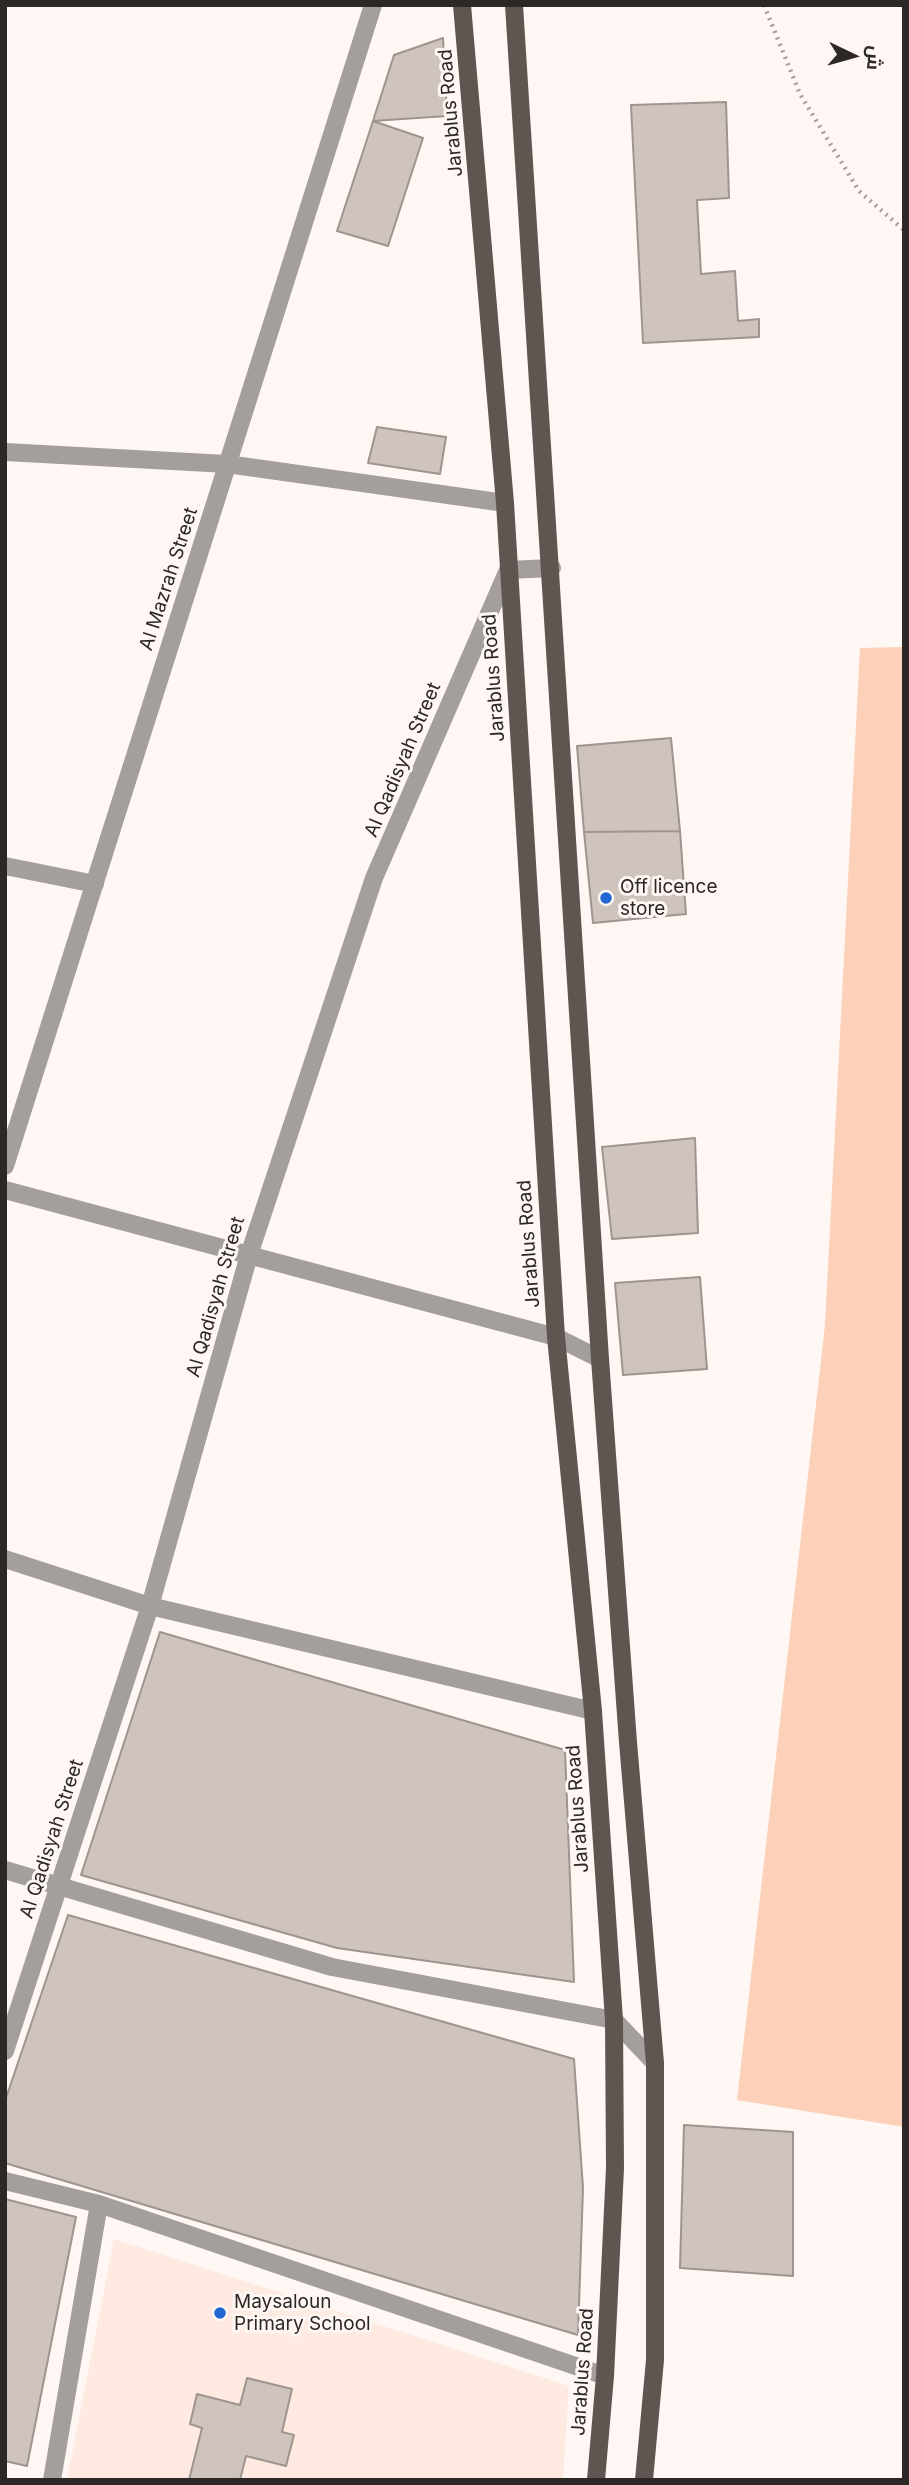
<!DOCTYPE html>
<html>
<head>
<meta charset="utf-8">
<style>
	body { margin:0 }
	#map { position:relative; width:909px; height:2485px; overflow:hidden; background:#fef7f3; font-family:Inter,Cairo,sans-serif }
	canvas { display:block }
	.frame { position:absolute; inset:0; border:7px solid #2d2826; pointer-events:none }
	.north { position:absolute; left:818px; top:21px; width:70px; height:70px; -webkit-text-stroke:5px #fef7f3; paint-order:stroke; rotate:95deg; font-size:19px; font-weight:700; line-height:28px; text-align:center; color:#2d2826 }
	.north::after { content:''; display:block; margin:auto; width:24px; height:32px; background:#2d2826; clip-path:polygon(50% 0,100% 100%,50% 72%,0 100%) }
</style>
</head>
<body>
<div id="map">
<canvas width="909" height="2485"></canvas>
<div class="frame"></div>
<div class="north">ش</div>
</div>
<script>
const ctx = document.querySelector('canvas').getContext('2d');
ctx.lineJoin = 'round';
function fillPath(path, color) { ctx.fillStyle = color; ctx.fill(path, 'evenodd'); }
function strokePath(path, color, width, dash) { ctx.strokeStyle = color; ctx.lineWidth = width; ctx.lineCap = dash ? 'butt' : 'round'; ctx.setLineDash(dash || []); ctx.stroke(path); }
function label(font, color, halo, rows, align = 'center') {
  ctx.font = font + ' Inter,sans-serif'; ctx.lineWidth = 6; ctx.setLineDash([]); ctx.textBaseline = 'middle'; ctx.strokeStyle = halo; ctx.fillStyle = color; for (const [text, x, y, turn = 0] of rows) {
    ctx.save(); ctx.translate(x, y); ctx.rotate((+turn || 0) * Math.PI / 180); ctx.textAlign = isNaN(turn) ? turn : align; if (halo) ctx.strokeText(text, 0, 0); ctx.fillText(text, 0, 0); ctx.restore();
  }
}
const built = new Path2D(`
	M 114,2239 L 569,2386 L 563,2480 L 67,2480 Z`);
const green = new Path2D(`
	M 904,647 L 904,2127 L 737,2100 L 825,1325 L 860,648 Z`);
const building = new Path2D(`
	M 443,38 L 447,116 L 373,121 L 394,55 Z
	M 726,102 L 729,198 L 697,200 L 701,274 L 735,271 L 738,321 L 759,319 L 759,337 L 643,343 L 631,105 Z
	M 373,121 L 423,138 L 388,246 L 337,231 Z
	M 377,427 L 446,437 L 440,474 L 368,463 Z
	M 671,738 L 680,831 L 584,832 L 577,746 Z
	M 680,831 L 686,914 L 593,923 L 584,832 Z
	M 695,1138 L 698,1233 L 612,1239 L 602,1147 Z
	M 700,1277 L 707,1369 L 623,1375 L 615,1283 Z
	M 160,1632 L 565,1750 L 574,1982 L 337,1948 L 81,1875 Z
	M 68,1915 L 574,2059 L 583,2188 L 578,2335 L 5,2163 L 5,2101 Z
	M 684,2125 L 793,2132 L 793,2276 L 680,2268 Z
	M 5,2199 L 76,2217 L 27,2466 L 5,2461 Z
	M 247,2378 L 292,2389 L 282,2432 L 294,2435 L 286,2466 L 246,2456 L 240,2480 L 189,2480 L 202,2428 L 190,2424 L 197,2394 L 240,2405 Z`);
const path = new Path2D(`
	M 764,5 L 800,94 L 859,191 L 904,230`);
const street = new Path2D(`
	M 5,452 L 227,464 L 505,503
	M 5,866 L 95,884
	M 5,1166 L 373,5
	M 5,1190 L 556,1337 L 600,1359
	M 5,1559 L 150,1606 L 593,1711
	M 5,1870 L 332,1967 L 614,2020 L 655,2063
	M 5,2051 L 150,1606 L 249,1255 L 374,878 L 508,570 L 552,568
	M 5,2181 L 99,2204 L 605,2376
	M 52,2480 L 99,2204`);
const primary = new Path2D(`
	M 462,5 L 505,503 L 556,1337 L 593,1711 L 614,2020 L 615,2168 L 605,2376 L 596,2480
	M 514,5 L 600,1359 L 628,1742 L 655,2063 L 655,2360 L 644,2480`);
const markers = [
	[606,898,7,"#2266d2"],
	[220,2313,7,"#2266d2"]
];
const streetNames = [
	["Jarablus Road",451,113,-95],
	["Al Mazrah Street",169,579,-72],
	["Jarablus Road",494,678,-94],
	["Al Qadisyah Street",403,760,-67],
	["Jarablus Road",529,1244,-94],
	["Al Qadisyah Street",216,1297,-74],
	["Jarablus Road",578,1809,-94],
	["Al Qadisyah Street",52,1839,-72],
	["Jarablus Road",583,2372,-86]
];
const poiNames = [
	["Off licence",620,887],
	["store",620,909],
	["Maysaloun",234,2302],
	["Primary School",234,2324]
];
fillPath(built, '#feeae0');
fillPath(green, '#fdd1b9');
fillPath(building, '#cec3bd');
strokePath(building, '#9f948e', 2);
strokePath(path, '#a6a09d', 4.5, [2, 5]);
strokePath(street, '#a49f9c', 18);
strokePath(primary, '#5f5652', 18);
for (const [x, y, r, color] of markers) { const dot = new Path2D(); dot.arc(x, y, r, 0, 2 * Math.PI); ctx.fillStyle = color; ctx.fill(dot); strokePath(dot, '#fef7f3', 2.5); }
label('19px', '#2d2826', '#fef7f3', streetNames);
label('19px', '#2d2826', '#fef7f3', poiNames, 'left');
</script>
</body>
</html>
